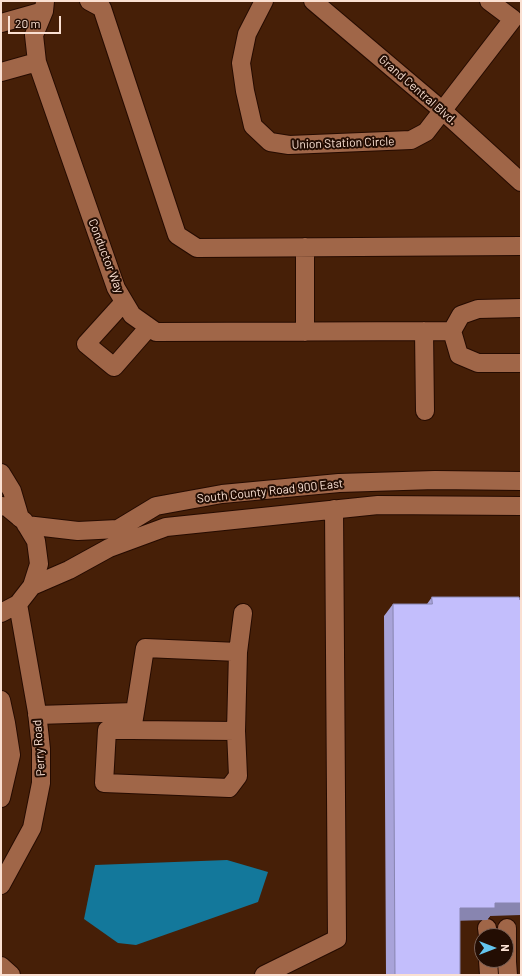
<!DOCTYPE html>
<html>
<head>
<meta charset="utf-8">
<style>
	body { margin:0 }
	#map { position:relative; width:522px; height:976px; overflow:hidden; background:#461f07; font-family:Barlow,sans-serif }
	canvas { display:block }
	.frame { position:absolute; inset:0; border:2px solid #fae0d2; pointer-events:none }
	.north { position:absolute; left:474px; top:928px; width:40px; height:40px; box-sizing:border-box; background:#230d03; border:1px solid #796156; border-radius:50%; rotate:90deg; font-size:11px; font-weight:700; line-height:16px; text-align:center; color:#fae0d2 }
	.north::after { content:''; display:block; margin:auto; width:14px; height:18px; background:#64c5ee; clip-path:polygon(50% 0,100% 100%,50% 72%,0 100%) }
	.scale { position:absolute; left:8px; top:16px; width:53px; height:18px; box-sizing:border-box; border:2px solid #fae0d2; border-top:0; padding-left:5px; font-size:12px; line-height:14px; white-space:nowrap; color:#fae0d2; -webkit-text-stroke:3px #230d03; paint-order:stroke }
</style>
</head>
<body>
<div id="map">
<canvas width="522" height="976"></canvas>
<div class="frame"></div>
<div class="north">N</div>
<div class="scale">20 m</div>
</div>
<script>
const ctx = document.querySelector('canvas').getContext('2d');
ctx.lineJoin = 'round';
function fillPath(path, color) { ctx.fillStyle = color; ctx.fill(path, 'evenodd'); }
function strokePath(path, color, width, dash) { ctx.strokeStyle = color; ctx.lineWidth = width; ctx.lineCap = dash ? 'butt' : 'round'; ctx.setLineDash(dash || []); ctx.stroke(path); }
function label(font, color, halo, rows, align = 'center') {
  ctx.font = font + ' Barlow,sans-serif'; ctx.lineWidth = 4; ctx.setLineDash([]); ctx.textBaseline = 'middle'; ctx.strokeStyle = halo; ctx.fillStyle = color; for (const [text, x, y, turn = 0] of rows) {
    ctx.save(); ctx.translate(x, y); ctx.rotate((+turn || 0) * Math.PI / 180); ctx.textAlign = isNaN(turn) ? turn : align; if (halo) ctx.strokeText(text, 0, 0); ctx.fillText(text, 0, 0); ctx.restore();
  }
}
const water = new Path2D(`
	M 227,860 L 268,872 L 258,902 L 136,945 L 118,943 L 84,919 L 95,865 Z`);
const minor = new Path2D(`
	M 45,1 L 44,11 L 34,35 L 37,62 L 116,288 L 132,315 L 156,332 L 452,331
	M 89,1 L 102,8 L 177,235 L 197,248 L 521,246
	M 264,1 L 247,34 L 241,63 L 245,91 L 253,126 L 270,142 L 289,145 L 411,140 L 426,132 L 513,19 L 489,1
	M 313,1 L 443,111 L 521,182
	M 1,23 L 44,11
	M 1,72 L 37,62
	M 305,247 L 305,332
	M 124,302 L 86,344 L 114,367 L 149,327
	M 521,308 L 478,309 L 461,315 L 452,331 L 459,355 L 478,363 L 521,363
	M 424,331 L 425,411
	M 1,473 L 12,491 L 20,518
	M 1,506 L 7,507 L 24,521 L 36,541 L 39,564 L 32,586 L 18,604 L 1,613
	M 26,525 L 78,531 L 118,529 L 156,506 L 222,494 L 339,483 L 435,480 L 521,481
	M 32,586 L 69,570 L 109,548 L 166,527 L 378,505 L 521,506
	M 238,652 L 243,613
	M 1,700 L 6,723 L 11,755 L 1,798
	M 37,715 L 135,712 L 145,648 L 238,652 L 236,731 L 132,730 L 135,712
	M 132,730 L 107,730 L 104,783 L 229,788 L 238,776 L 236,731
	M 1,885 L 32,828 L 41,783 L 41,749 L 37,712 L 18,604
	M 487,928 L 488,936
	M 507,928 L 507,962 L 508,975
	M 488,960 L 489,975
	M 1,966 L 11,975
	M 264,975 L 337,939 L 334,509`);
const wall = new Path2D(`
	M 432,597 L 490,916 L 487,920 L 460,920 L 460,975 L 386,975 L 384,616 L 393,604 L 427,604 Z`);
const shadedWall = new Path2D(`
	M 495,903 L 521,903 L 521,915 L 490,916 L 487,920 L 451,921 L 460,908 Z`);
const building = new Path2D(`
	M 432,597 L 519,597 L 520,600 L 521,600 L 521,903 L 495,903 L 495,908 L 460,908 L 460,975 L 395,975 L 393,604 L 432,604 Z`);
const streetNames = [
	["Grand Central Blvd.",418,90,41],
	["Union Station Circle",343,143,-2],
	["Conductor Way",106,256,69],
	["South County Road 900 East",270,491,-6],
	["Perry Road",39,748,-94]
];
fillPath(water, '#13789b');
strokePath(minor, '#250b00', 20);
strokePath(minor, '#a06648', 18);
fillPath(wall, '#a8a3d9');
fillPath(shadedWall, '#8885b0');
fillPath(building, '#c3befc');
strokePath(building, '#8885b0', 1);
label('12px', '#fae0d2', '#230d03', streetNames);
</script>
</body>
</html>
